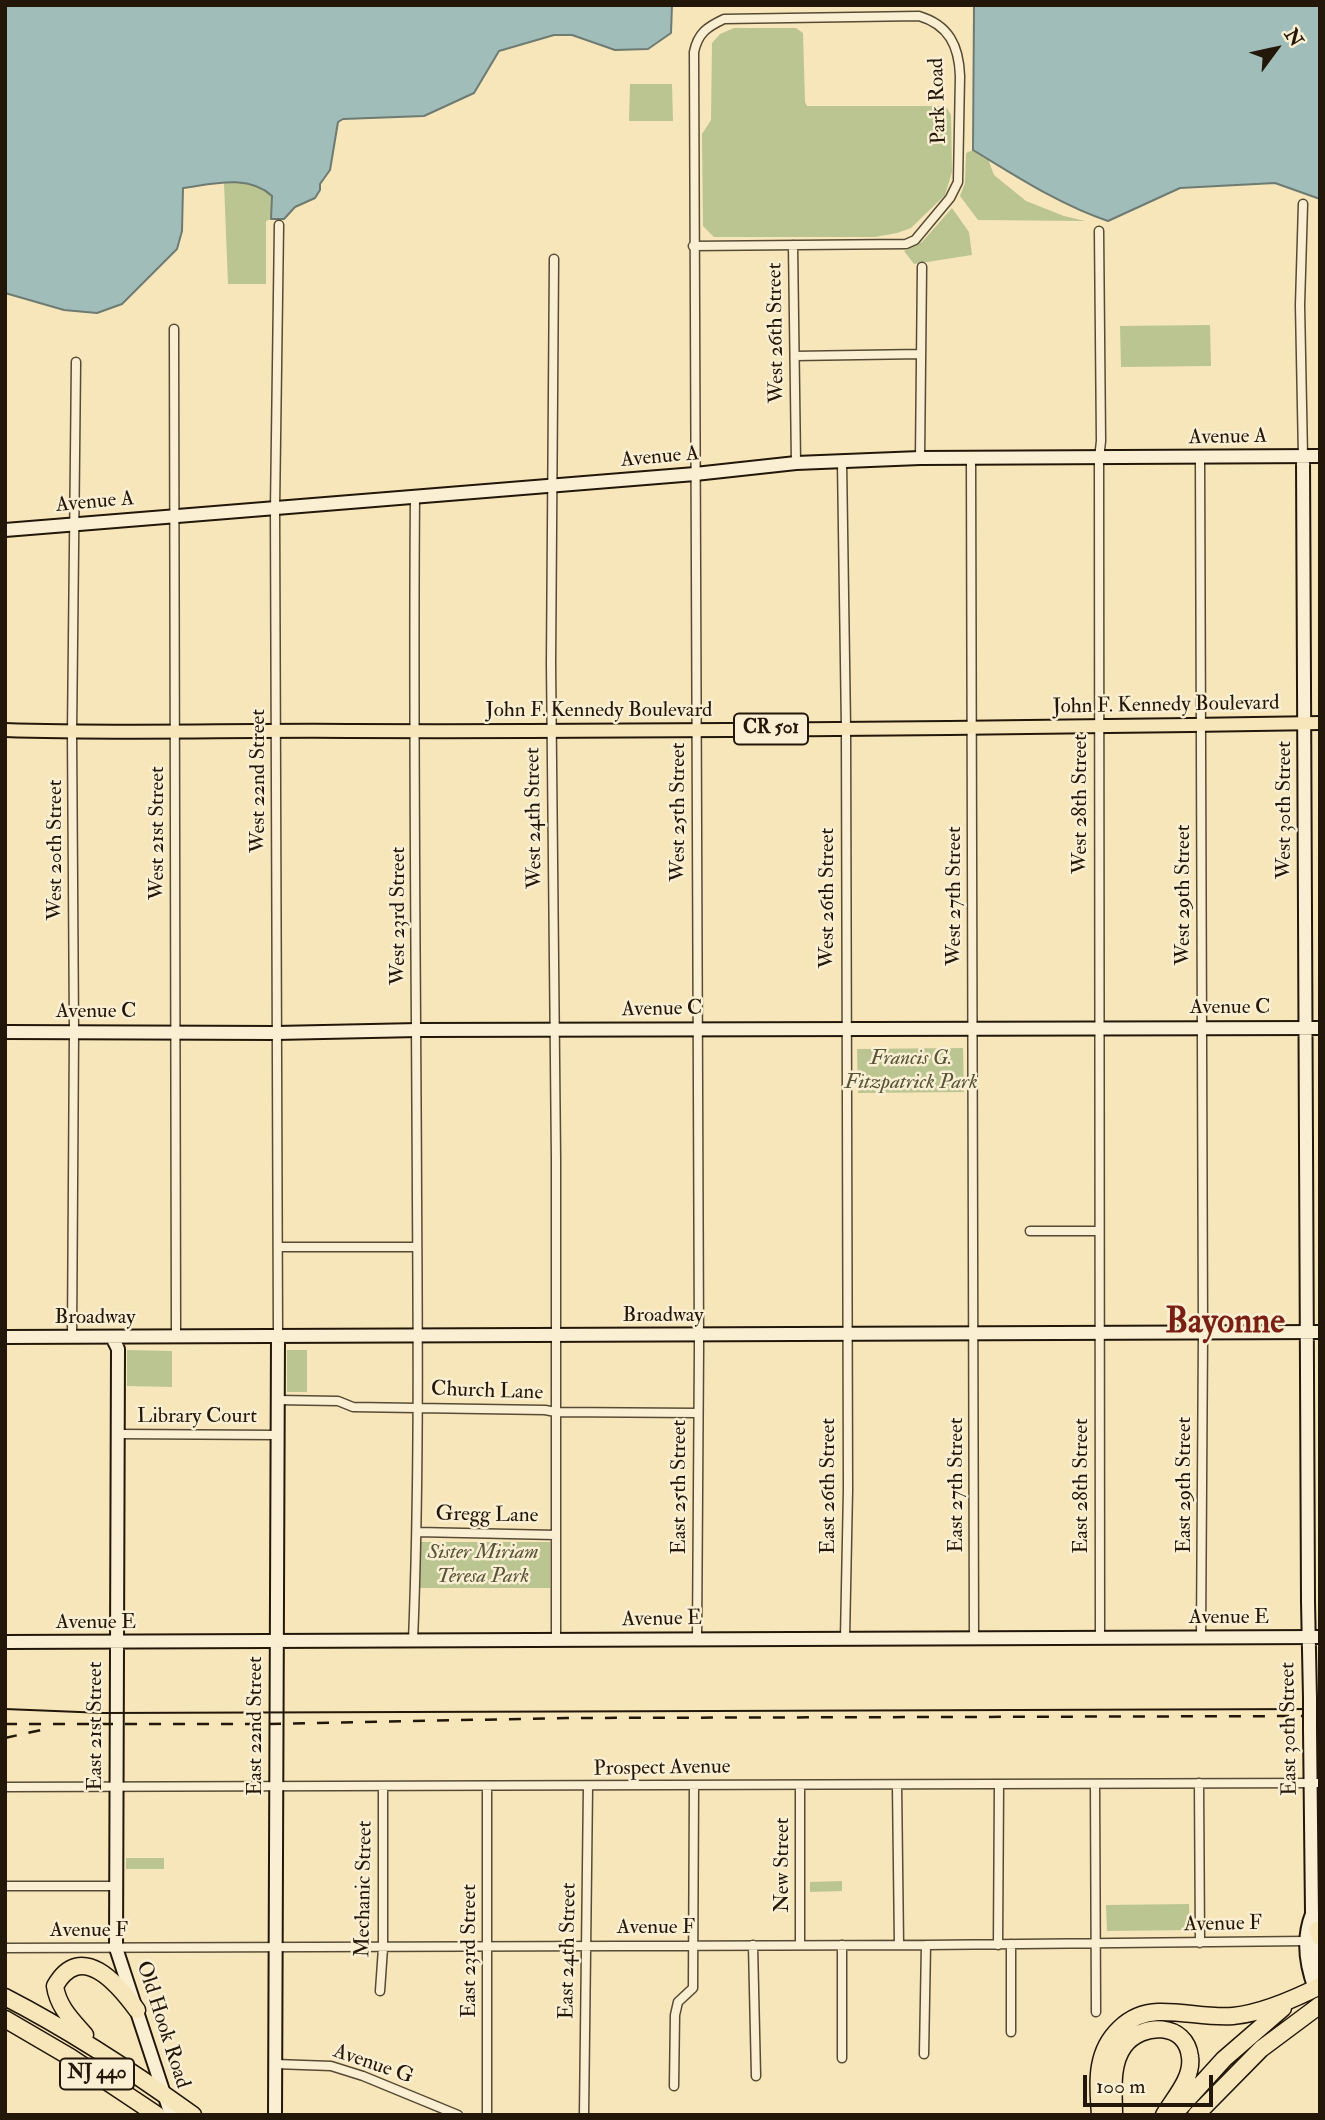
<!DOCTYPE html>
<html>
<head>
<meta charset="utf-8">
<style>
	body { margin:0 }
	#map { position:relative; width:1325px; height:2120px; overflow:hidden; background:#f7e6ba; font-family:"IM FELL Double Pica",serif }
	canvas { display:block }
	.frame { position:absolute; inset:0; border:7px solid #221709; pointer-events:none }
	.north { position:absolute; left:1241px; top:14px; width:70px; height:70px; -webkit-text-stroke:5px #faefd2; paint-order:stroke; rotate:57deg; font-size:19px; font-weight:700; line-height:28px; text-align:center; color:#221709 }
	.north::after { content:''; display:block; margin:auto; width:24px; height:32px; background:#221709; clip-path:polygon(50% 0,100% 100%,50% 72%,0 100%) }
	.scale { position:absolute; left:1083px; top:2075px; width:130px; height:32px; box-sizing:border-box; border:4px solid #221709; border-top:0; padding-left:9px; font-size:21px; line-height:24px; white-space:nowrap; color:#221709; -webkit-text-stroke:5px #faefd2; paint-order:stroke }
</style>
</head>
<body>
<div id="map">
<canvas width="1325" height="2120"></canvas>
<div class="frame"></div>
<div class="north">N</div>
<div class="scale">100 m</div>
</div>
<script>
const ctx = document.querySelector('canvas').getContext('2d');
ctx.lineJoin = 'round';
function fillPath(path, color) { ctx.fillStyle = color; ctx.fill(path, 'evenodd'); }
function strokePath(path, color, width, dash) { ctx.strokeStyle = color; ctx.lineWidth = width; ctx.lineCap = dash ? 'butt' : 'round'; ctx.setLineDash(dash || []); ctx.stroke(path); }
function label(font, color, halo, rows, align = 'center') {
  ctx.font = font + ' "IM FELL Double Pica",serif'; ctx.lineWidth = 5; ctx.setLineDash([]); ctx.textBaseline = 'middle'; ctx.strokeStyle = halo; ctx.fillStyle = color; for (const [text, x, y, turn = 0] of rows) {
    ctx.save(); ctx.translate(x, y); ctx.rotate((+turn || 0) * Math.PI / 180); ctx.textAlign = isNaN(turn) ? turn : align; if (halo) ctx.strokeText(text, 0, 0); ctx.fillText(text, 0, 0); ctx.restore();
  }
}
const green = new Path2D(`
	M 734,28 L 796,28 L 803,33 L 805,102 L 807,106 L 943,106 L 947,108 L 951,115 L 952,172 L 945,195 L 911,228 L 897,233 L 875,237 L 714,237 L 703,226 L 702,134 L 711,120 L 712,43 L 720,34 Z
	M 630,84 L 672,84 L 673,121 L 629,121 Z
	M 973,150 L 988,159 L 994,175 L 1026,201 L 1064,216 L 1085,221 L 978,220 L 960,196 L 965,183 L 966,153 Z
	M 250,182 L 263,188 L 272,196 L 271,219 L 266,221 L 266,284 L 228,284 L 224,183 Z
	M 952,208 L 969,232 L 972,255 L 914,264 L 904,251 L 922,242 Z
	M 1210,325 L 1211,366 L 1121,367 L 1120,326 Z
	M 963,1048 L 964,1092 L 858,1093 L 857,1049 Z
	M 127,1350 L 172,1351 L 172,1387 L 127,1386 Z
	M 287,1350 L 307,1350 L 307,1392 L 287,1392 Z
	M 418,1542 L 550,1542 L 550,1588 L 417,1588 Z
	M 126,1858 L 164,1858 L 164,1869 L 126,1869 Z
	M 842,1881 L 842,1891 L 810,1892 L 810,1882 Z
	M 1189,1904 L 1190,1930 L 1107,1931 L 1106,1905 Z`);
const water = new Path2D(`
	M 5,5 L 672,5 L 671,33 L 648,49 L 615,50 L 572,35 L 554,35 L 499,51 L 474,93 L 424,116 L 343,119 L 338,122 L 330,170 L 320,184 L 320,190 L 315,198 L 295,207 L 284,219 L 271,219 L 272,196 C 248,174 213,184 183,188 L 182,231 L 177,249 L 122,304 L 97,313 L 64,310 L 5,293 Z
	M 974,5 L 1320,5 L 1320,199 L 1275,183 L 1180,188 L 1108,221 C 1060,205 1016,176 973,150 Z`);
const street = new Path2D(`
	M 1303,204 L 1300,305 L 1303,457
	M 1099,231 L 1101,441 L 1099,459 L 1100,1637
	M 793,245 L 796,463
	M 693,246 L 906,244 L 915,240 L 950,198 L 958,182 L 960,76 C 959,46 949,25 919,16 L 724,19 C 707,27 698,33 694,52 L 699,1347 L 697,1639
	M 554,259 L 551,663 L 556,1159 L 556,1641
	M 174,329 L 176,1337
	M 795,356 L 921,354
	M 920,458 L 922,267
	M 971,458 L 974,1637
	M 1200,458 L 1203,1333 L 1201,1637
	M 842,462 L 846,728 L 848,1490 L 845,1638
	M 1030,1231 L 1099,1231
	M 278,1247 L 417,1247
	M 72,1337 L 74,1031 L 72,733 L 76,362
	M 278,1337 L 275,509 L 279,225
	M 277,1400 L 338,1401 L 353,1407 L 545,1410 L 556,1412 L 698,1413
	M 118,1434 L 277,1435
	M 417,1532 L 556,1535
	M 413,1641 C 419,1493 418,1346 417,1198 C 416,964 413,730 415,496
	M 1199,1783 L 1200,1943
	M 1095,1784 L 1096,2012
	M 897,1785 L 899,1945
	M 487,1786 L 487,2115
	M 800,1786 L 800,1945
	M 5,1787 L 1320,1783
	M 5,1886 L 115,1886
	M 1011,1944 L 1011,2032
	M 753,1945 L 756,2076
	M 998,1945 L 999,1784
	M 5,1948 L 926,1945 L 1306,1941
	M 380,1991 L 383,1948 L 383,1787
	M 924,2054 L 926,1945
	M 842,2058 L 842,1945
	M 275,2064 L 331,2066 L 363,2076 L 458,2115
	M 674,2086 L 675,2015 L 678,2002 L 693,1988 L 694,1785
	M 584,2115 L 588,1787`);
const secondary = new Path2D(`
	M 1303,457 L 1308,1602 L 1310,1698
	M 5,530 L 695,474 L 796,463 L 920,458 L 1320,456
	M 5,1032 L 276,1033 L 418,1030 L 1320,1028
	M 5,1337 L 1320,1332
	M 112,1337 L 118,1349 L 116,1948 L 171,2115
	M 5,1642 L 1320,1637
	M 1310,1729 L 1312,1914 C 1320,1938 1320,1963 1315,1988
	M 1312,1914 C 1302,1939 1306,1965 1315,1989
	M 275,2115 L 278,1337`);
const primary = new Path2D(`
	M 5,730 C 120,734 234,730 349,731 C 672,732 996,728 1320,723`);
const highway = new Path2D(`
	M 1317,1930 L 1320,1937
	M 5,1997 C 71,2031 132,2071 193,2115
	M 5,2019 L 70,2057 L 157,2115
	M 85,2035 C 72,2020 58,2007 55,1986 C 81,1940 118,1984 137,2010
	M 1174,2114 L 1224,2059 L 1283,2008
	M 1100,2115 C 1099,2099 1097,2082 1100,2066 C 1105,2037 1128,2013 1158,2012 C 1183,2011 1208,2018 1233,2016 C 1263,2013 1294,1999 1320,1986
	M 1114,2115 C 1114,2093 1110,2065 1124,2046 C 1142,2022 1186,2022 1190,2057 C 1193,2078 1174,2098 1164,2115
	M 1196,2115 L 1261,2049 L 1320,2005`);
const tram = new Path2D(`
	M 5,1709 L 104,1713 L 1320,1709`);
const rail = new Path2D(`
	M 5,1724 L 265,1724 L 567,1718 L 1320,1716
	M 5,1738 L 41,1730`);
const secondaryBridge = new Path2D(`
	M 1310,1698 L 1310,1729`);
const shields = [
	[771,729,74],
	[97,2074,74]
];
const shieldNames = [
	["CR 501",771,729],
	["NJ 440",97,2074]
];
const streetNames = [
	["Park Road",939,101,-92],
	["West 26th Street",777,333,-91],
	["Avenue A",1228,438,-1],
	["Avenue A",660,458,-5],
	["Avenue A",95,503,-5],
	["John F. Kennedy Boulevard",1166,706,-1],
	["John F. Kennedy Boulevard",599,711],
	["West 22nd Street",259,781,-90],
	["West 28th Street",1081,804,-90],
	["West 30th Street",1285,810,-90],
	["West 25th Street",679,812,-90],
	["West 24th Street",535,818,-91],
	["West 21st Street",158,833,-90],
	["West 20th Street",56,850,-90],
	["West 29th Street",1184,895,-90],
	["West 27th Street",955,896,-90],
	["West 26th Street",828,898,-90],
	["West 23rd Street",399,916,-90],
	["Avenue C",1230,1008],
	["Avenue C",662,1010,-1],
	["Avenue C",96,1012],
	["Broadway",663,1316],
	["Broadway",95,1318],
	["Church Lane",487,1392,2],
	["Library Court",197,1417],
	["East 27th Street",957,1485,-90],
	["East 29th Street",1185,1485,-90],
	["East 26th Street",829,1486,-90],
	["East 28th Street",1082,1486,-90],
	["East 25th Street",680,1487,-90],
	["Gregg Lane",487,1516,1],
	["Avenue E",1229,1618],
	["Avenue E",662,1620,-1],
	["Avenue E",96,1623],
	["East 21st Street",96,1726,-90],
	["East 22nd Street",256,1726,-90],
	["East 30th Street",1290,1729,-91],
	["Prospect Avenue",662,1769,-1],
	["New Street",783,1865,-90],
	["Mechanic Street",365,1889,-89],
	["Avenue F",1223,1925,-1],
	["Avenue F",656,1928],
	["Avenue F",89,1931],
	["East 23rd Street",470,1951,-90],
	["East 24th Street",569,1951,-89],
	["Old Hook Road",162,2025,72],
	["Avenue G",373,2065,19]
];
const parkNames = [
	["Francis G.",911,1059],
	["Fitzpatrick Park",911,1083],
	["Sister Miriam",483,1553],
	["Teresa Park",483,1577]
];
const townNames = [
	["Bayonne",1225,1324]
];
fillPath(green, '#bbc591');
fillPath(water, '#a0bdb9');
strokePath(water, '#6e7b73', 2);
strokePath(street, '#574b35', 11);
strokePath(secondary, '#221709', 16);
strokePath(primary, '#221709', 16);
strokePath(highway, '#221709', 19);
strokePath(street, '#faefd2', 8);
strokePath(secondary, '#faefd2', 12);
strokePath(primary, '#f7e6ba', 12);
strokePath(highway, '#f7e6ba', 16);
strokePath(tram, '#221709', 2);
strokePath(rail, '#221709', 2.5, [12, 12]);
strokePath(secondaryBridge, '#221709', 16, []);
strokePath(secondaryBridge, '#faefd2', 12);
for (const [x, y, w] of shields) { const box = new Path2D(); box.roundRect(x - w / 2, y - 15.5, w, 31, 5); ctx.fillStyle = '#faefd2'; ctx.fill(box); strokePath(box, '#221709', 2); }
label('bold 19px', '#221709', null, shieldNames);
label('21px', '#221709', '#faefd2', streetNames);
label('italic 21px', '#585439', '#faefd2', parkNames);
label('bold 35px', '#7a1f14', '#faefd2', townNames);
</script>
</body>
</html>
